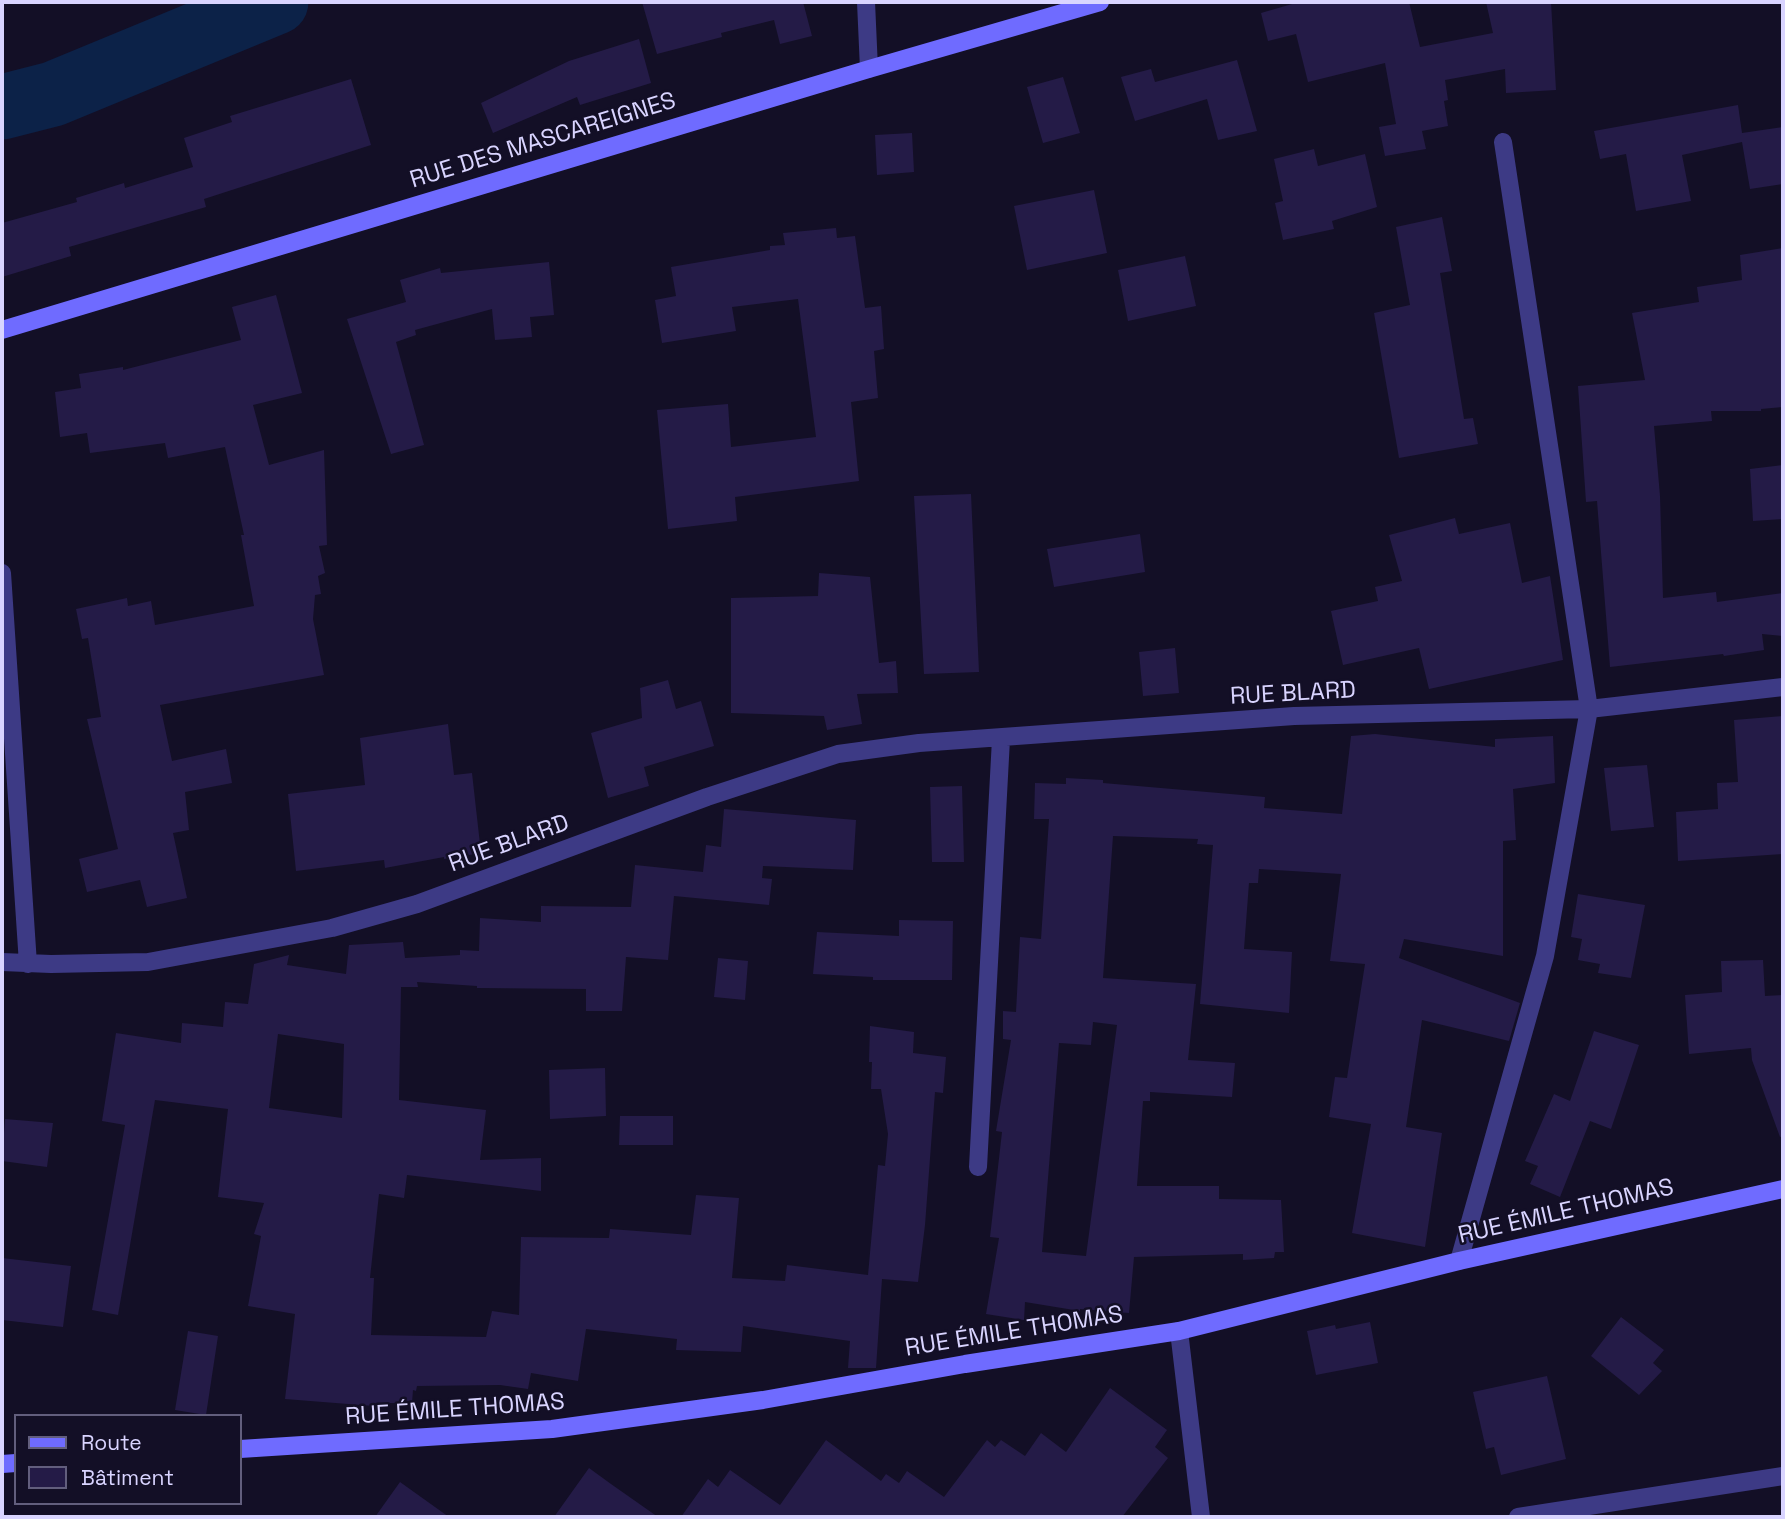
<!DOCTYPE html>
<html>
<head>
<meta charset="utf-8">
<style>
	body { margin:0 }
	#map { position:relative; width:1785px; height:1519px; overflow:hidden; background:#130f26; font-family:"Space Grotesk",sans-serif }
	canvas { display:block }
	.frame { position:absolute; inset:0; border:4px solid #d9d4ff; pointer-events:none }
	.legend { position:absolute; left:14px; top:1414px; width:228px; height:91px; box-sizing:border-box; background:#130f26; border:2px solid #625e7d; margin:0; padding:9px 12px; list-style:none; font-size:21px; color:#d9d4ff }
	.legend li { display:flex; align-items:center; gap:14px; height:35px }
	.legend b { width:35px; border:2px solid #625e7d }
</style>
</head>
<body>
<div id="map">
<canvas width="1785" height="1519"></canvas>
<div class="frame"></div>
<ul class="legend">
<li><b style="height:9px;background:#6f6bff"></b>Route</li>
<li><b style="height:19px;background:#241b47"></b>Bâtiment</li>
</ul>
</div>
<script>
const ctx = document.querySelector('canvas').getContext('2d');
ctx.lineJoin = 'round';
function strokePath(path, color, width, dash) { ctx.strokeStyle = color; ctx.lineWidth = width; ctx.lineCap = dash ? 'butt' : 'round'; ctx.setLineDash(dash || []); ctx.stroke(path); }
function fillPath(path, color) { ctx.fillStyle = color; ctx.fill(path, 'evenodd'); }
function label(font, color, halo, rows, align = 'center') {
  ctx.font = font + ' "Space Grotesk",sans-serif'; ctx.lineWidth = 5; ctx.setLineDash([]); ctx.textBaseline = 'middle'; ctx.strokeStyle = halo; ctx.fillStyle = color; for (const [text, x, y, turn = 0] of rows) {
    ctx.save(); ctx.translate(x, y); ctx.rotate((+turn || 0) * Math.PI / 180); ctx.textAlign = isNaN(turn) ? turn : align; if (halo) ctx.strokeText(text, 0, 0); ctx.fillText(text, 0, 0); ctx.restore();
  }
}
const river = new Path2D(`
	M 2,107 L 53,94 L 276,2`);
const building = new Path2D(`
	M 642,2 L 803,2 L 812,36 L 780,44 L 774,20 L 721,33 L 722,37 L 657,54 Z
	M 1299,2 L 1409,2 L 1420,47 L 1493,33 L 1486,2 L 1551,2 L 1556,90 L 1506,93 L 1505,69 L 1445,80 L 1448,100 L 1444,101 L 1448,126 L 1422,131 L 1426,149 L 1385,156 L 1379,127 L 1396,124 L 1385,63 L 1308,82 L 1296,34 L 1268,41 L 1261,13 Z
	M 639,39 L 651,83 L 580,105 L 577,97 L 493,133 L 481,103 L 569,61 Z
	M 1237,60 L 1257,131 L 1218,140 L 1207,99 L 1135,121 L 1121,77 L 1151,69 L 1155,82 Z
	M 1063,77 L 1080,133 L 1043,143 L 1027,87 Z
	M 351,79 L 371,145 L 204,199 L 206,207 L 69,247 L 71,256 L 2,277 L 2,223 L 77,202 L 76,198 L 124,183 L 125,188 L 193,167 L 184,138 L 232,122 L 230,116 Z
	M 1738,105 L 1742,133 L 1783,127 L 1783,184 L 1750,189 L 1742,142 L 1682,155 L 1691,201 L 1636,211 L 1626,154 L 1600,159 L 1594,131 Z
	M 912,133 L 914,172 L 877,175 L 875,135 Z
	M 1314,149 L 1318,166 L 1365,154 L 1377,207 L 1332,221 L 1334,229 L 1283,240 L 1275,203 L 1283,201 L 1274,159 Z
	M 1094,190 L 1107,253 L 1027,270 L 1014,206 Z
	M 1442,217 L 1452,271 L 1440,273 L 1464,419 L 1473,418 L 1478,444 L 1399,458 L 1374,313 L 1410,305 L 1396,227 Z
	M 836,228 L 837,238 L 855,236 L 865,308 L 881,306 L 884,349 L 874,351 L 878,398 L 851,402 L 859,481 L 735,497 L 737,521 L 668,529 L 657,410 L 728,404 L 731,447 L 816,437 L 798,299 L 732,307 L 736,331 L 662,343 L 655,300 L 676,296 L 671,267 L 770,250 L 770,246 L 785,245 L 783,233 Z
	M 1783,248 L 1783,407 L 1761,409 L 1761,411 L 1711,411 L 1712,421 L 1654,426 L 1660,496 L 1663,598 L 1716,592 L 1717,602 L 1783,593 L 1783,636 L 1762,634 L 1764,650 L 1724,656 L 1723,654 L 1610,667 L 1597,501 L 1586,502 L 1578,386 L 1645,380 L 1632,313 L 1699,302 L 1697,287 L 1742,280 L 1740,255 Z
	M 1185,256 L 1196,306 L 1128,321 L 1118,270 Z
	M 549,262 L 554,315 L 530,317 L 532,337 L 495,340 L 492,309 L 415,330 L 416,335 L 396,342 L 424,445 L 391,454 L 347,319 L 406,302 L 400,280 L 440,268 L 441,273 Z
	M 276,295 L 302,393 L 253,405 L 269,465 L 324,450 L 327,545 L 319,546 L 325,573 L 318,576 L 321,594 L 315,595 L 313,619 L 324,675 L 160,705 L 172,761 L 226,749 L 232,783 L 185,792 L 189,830 L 173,833 L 187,898 L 147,907 L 140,880 L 87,892 L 79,859 L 118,849 L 87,719 L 101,717 L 88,638 L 82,639 L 76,609 L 127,598 L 128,606 L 151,601 L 155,625 L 254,606 L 241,535 L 244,535 L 225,447 L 168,458 L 165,443 L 90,453 L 87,433 L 60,437 L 55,392 L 81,388 L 79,374 L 123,367 L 123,370 L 241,340 L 232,307 Z
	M 1783,465 L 1783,519 L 1753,521 L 1750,469 Z
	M 971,494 L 979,672 L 924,674 L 914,496 Z
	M 1455,518 L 1459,534 L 1510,523 L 1522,583 L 1550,576 L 1563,660 L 1429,689 L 1419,648 L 1343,665 L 1331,611 L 1378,601 L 1375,587 L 1402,581 L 1389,535 Z
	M 1140,534 L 1145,572 L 1054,587 L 1047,549 Z
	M 819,573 L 870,577 L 879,663 L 896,661 L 898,693 L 857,694 L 862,724 L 827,730 L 824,716 L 731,713 L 731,598 L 818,596 Z
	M 1175,648 L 1179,693 L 1143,696 L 1139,652 Z
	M 668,680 L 676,709 L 701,701 L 714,746 L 644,767 L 649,786 L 608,798 L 591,733 L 642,718 L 640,688 Z
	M 1783,716 L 1783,854 L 1678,861 L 1676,812 L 1718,809 L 1717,783 L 1738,782 L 1734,720 Z
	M 448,724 L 454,775 L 472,773 L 481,853 L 444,859 L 444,857 L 385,868 L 384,860 L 296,871 L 288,794 L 365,785 L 360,738 Z
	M 1375,734 L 1495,747 L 1495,739 L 1553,736 L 1555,783 L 1513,789 L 1516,840 L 1503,841 L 1503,956 L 1404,939 L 1399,958 L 1520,1003 L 1509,1041 L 1422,1020 L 1406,1127 L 1442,1133 L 1425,1247 L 1352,1233 L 1371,1124 L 1329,1117 L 1335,1077 L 1347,1078 L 1365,964 L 1330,961 L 1341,874 L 1259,869 L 1258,883 L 1249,883 L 1244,949 L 1292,952 L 1289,1013 L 1200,1004 L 1213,845 L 1197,844 L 1198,839 L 1113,836 L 1103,978 L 1196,984 L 1188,1060 L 1235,1063 L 1232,1097 L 1150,1092 L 1150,1101 L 1143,1101 L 1137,1186 L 1219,1186 L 1219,1199 L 1281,1200 L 1284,1252 L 1275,1252 L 1274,1258 L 1243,1260 L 1243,1254 L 1134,1257 L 1129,1313 L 1080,1309 L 1080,1311 L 1025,1302 L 1024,1320 L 986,1314 L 999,1238 L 990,1237 L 1002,1132 L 996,1131 L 1011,1040 L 1003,1039 L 1003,1011 L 1016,1012 L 1020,937 L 1041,939 L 1049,819 L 1034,819 L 1035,783 L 1066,784 L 1066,778 L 1103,780 L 1103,783 L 1265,797 L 1264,808 L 1342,814 L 1351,736 ZM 1093,1022 L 1117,1025 L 1086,1256 L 1042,1252 L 1059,1043 L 1091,1045 Z
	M 1647,765 L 1654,827 L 1611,831 L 1604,768 Z
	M 962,786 L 964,862 L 932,862 L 930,787 Z
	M 724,809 L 856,820 L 853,870 L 763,866 L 762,878 L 772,879 L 769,905 L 674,896 L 668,960 L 626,957 L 622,1011 L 586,1011 L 586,989 L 477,988 L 477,986 L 417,982 L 418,987 L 401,987 L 399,1100 L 486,1110 L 480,1160 L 541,1158 L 541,1191 L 407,1175 L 404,1198 L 379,1194 L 370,1278 L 374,1278 L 371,1335 L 486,1337 L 492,1311 L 519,1315 L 521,1237 L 609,1238 L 610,1229 L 691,1235 L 696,1195 L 739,1198 L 732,1278 L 785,1281 L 787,1265 L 868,1275 L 878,1165 L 885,1166 L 888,1134 L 881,1089 L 871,1089 L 872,1062 L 869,1062 L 870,1026 L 914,1032 L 913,1053 L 946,1057 L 943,1093 L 935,1092 L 925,1225 L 918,1282 L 882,1279 L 876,1368 L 848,1368 L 850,1341 L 743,1326 L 741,1352 L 676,1350 L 677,1339 L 586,1329 L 578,1381 L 531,1373 L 528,1389 L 500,1385 L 417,1386 L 416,1391 L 413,1390 L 412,1403 L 386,1403 L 386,1407 L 285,1399 L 295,1314 L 248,1306 L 261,1236 L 254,1234 L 264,1203 L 218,1197 L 228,1109 L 155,1100 L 118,1315 L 92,1310 L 125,1125 L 102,1121 L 116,1033 L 181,1043 L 182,1023 L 223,1027 L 225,1002 L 248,1004 L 254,964 L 289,955 L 287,965 L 346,974 L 349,945 L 403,942 L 405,958 L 460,955 L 460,950 L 479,951 L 480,918 L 541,922 L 541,906 L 631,907 L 635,865 L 703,872 L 706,845 L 721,847 ZM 278,1034 L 344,1044 L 342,1118 L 269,1108 Z
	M 1578,894 L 1645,905 L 1631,978 L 1598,973 L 1600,964 L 1578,960 L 1582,939 L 1571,937 Z
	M 899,920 L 953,921 L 952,980 L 873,980 L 873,977 L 813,974 L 817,932 L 899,936 Z
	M 718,958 L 748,961 L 745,1000 L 714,997 Z
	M 1763,960 L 1765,996 L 1783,995 L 1783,1136 L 1780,1137 L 1752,1060 L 1751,1048 L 1689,1054 L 1685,995 L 1722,992 L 1721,961 Z
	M 1594,1031 L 1639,1045 L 1611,1129 L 1590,1121 L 1560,1197 L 1530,1184 L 1538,1166 L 1525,1161 L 1554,1094 L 1570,1101 Z
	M 605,1068 L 606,1116 L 550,1119 L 549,1070 Z
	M 620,1116 L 673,1116 L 673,1145 L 619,1145 Z
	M 5,1119 L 53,1123 L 47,1167 L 2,1161 Z
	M 2,1258 L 71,1266 L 63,1327 L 2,1320 Z
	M 1621,1317 L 1664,1350 L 1653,1363 L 1662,1371 L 1639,1395 L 1591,1356 Z
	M 1370,1322 L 1378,1363 L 1316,1375 L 1307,1331 L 1335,1325 L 1336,1329 Z
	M 188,1331 L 218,1336 L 206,1415 L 175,1410 Z
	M 1547,1376 L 1566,1459 L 1501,1475 L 1494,1447 L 1486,1449 L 1473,1392 Z
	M 1110,1388 L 1167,1430 L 1155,1447 L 1168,1458 L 1122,1517 L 681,1517 L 708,1479 L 718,1487 L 730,1470 L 780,1505 L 826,1440 L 881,1481 L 886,1474 L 899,1483 L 907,1471 L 944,1497 L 987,1440 L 995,1447 L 1001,1440 L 1025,1456 L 1041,1433 L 1066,1452 Z
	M 589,1468 L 611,1484 L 658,1517 L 554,1517 Z
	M 400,1482 L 449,1517 L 375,1517 Z`);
const street = new Path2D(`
	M 866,2 L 869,69
	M 2,573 L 28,964
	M 2,962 L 51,964 L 148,962 L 332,928 L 417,904 L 707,797 L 838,754 L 919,743 L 1294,716 L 1589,709 L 1783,687
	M 978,1167 L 1001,739
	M 1459,1261 L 1545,956 L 1589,709 L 1503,142
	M 1179,1331 L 1201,1517
	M 1518,1517 L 1783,1476`);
const secondary = new Path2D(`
	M 2,330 L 869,69 L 1100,2
	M 240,1449 L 552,1429 L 763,1400 L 965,1364 L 1179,1331 L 1459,1261 L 1783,1189
	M 2,1464 L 16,1463`);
const streetNames = [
	["RUE DES MASCAREIGNES",543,141,-17],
	["RUE BLARD",1293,694,-3],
	["RUE BLARD",509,844,-20],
	["RUE ÉMILE THOMAS",1566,1212,-13],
	["RUE ÉMILE THOMAS",1014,1332,-9],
	["RUE ÉMILE THOMAS",455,1410,-4]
];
strokePath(river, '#0c2248', 65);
fillPath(building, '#241b47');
strokePath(street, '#3d3a85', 18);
strokePath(secondary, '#6f6bff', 18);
label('24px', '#d9d4ff', '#130f26', streetNames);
</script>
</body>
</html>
